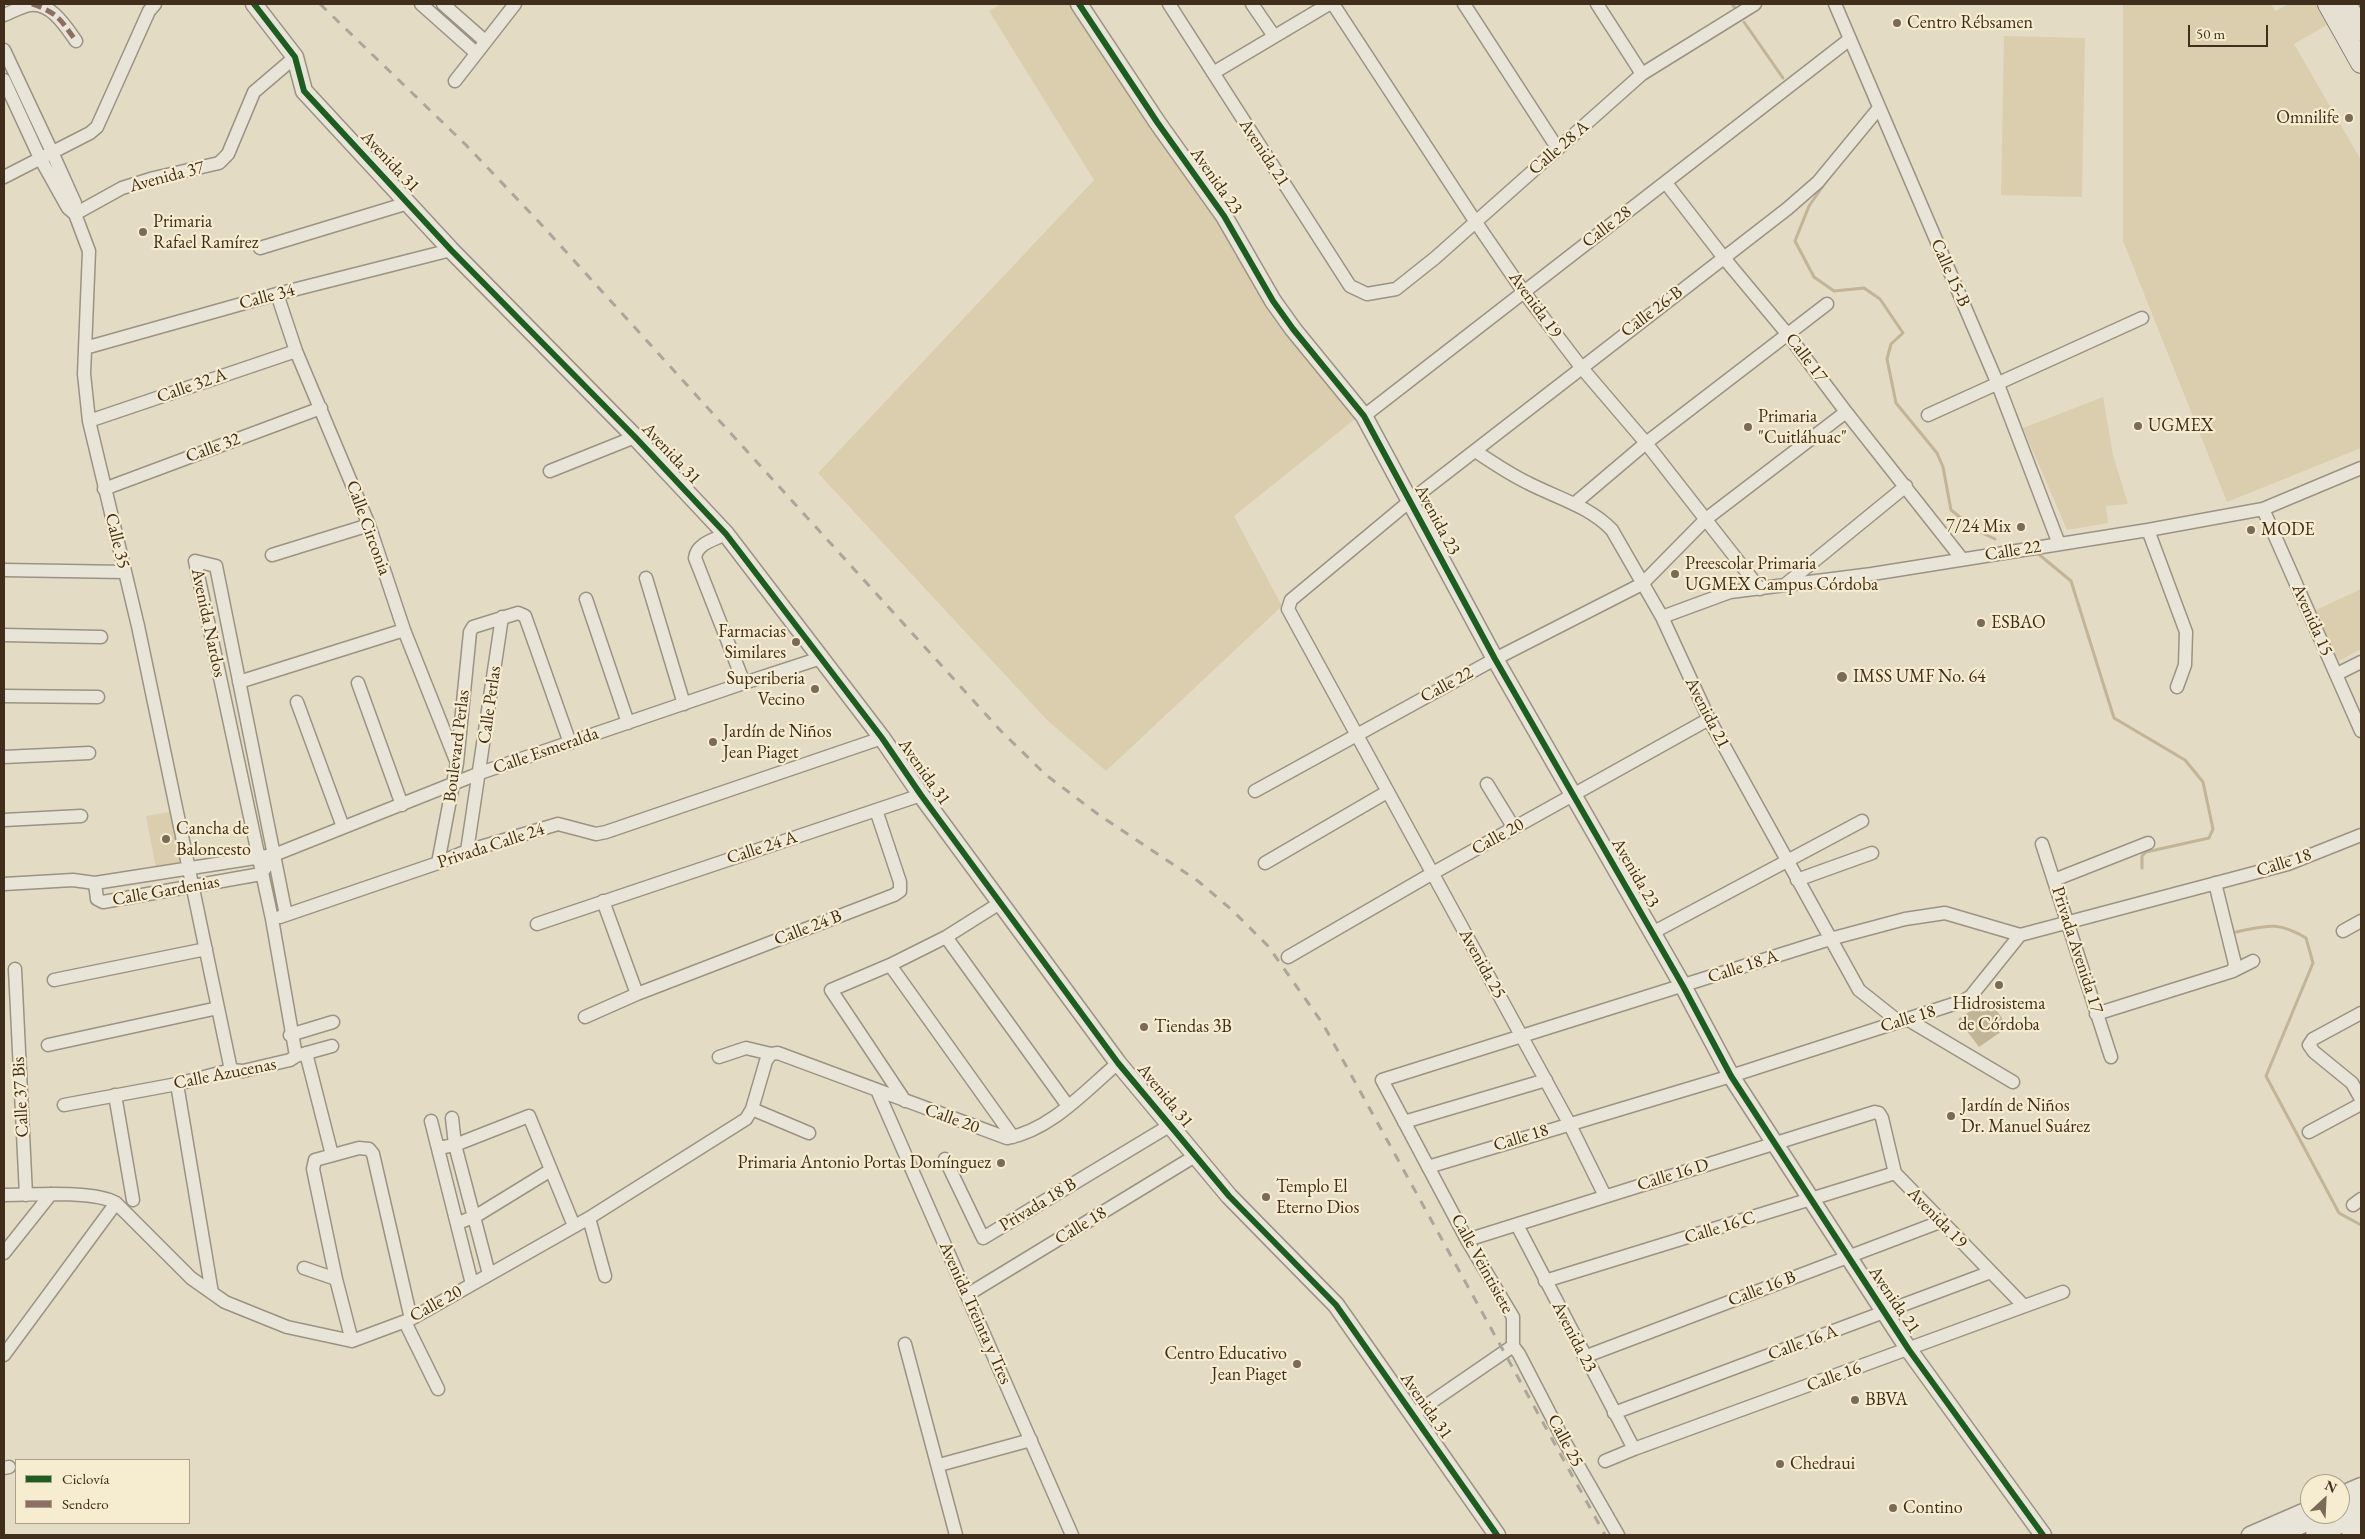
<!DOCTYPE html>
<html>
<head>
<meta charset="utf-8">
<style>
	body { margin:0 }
	#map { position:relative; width:2365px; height:1539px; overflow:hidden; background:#e4dbc4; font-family:"EB Garamond",serif }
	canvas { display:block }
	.frame { position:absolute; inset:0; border:5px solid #3f2e1b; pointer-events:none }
	.legend { position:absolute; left:15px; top:1459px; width:175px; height:65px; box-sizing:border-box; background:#f6ecd0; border:1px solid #ada088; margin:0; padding:6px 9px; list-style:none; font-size:15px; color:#3f2e1b }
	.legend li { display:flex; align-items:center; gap:10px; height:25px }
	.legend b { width:25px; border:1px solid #ada088 }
	.north { position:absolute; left:2300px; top:1474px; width:50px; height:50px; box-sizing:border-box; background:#f6ecd0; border:1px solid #ada088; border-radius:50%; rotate:25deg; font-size:14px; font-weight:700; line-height:20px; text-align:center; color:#3f2e1b }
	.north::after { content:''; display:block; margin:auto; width:18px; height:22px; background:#796b56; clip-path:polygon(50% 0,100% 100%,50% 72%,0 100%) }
	.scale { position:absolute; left:2188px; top:25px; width:80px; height:22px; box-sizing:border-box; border:2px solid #3f2e1b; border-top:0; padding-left:6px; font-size:15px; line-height:18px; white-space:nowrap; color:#3f2e1b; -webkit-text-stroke:4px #f6ecd0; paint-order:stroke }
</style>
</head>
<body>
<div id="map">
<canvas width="2365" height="1539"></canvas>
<div class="frame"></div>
<ul class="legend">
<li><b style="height:6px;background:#1b5e20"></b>Ciclovía</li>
<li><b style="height:6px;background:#8d6e63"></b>Sendero</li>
</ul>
<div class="north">N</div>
<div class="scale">50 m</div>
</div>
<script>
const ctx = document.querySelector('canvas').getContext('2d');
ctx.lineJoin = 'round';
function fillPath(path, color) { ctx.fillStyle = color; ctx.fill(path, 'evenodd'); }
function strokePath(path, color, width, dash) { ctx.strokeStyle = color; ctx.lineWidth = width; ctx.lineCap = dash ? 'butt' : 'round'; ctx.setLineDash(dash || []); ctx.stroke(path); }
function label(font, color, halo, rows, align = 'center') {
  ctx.font = font + ' "EB Garamond",serif'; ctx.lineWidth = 4.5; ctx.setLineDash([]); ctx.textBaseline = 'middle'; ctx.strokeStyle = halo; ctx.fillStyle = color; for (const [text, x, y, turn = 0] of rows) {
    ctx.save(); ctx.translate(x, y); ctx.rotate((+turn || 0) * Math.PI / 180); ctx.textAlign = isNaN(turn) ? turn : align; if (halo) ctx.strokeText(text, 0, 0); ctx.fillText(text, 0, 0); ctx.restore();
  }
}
const green = new Path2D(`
	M 1001,4 L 1075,4 L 1360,415 L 1234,516 L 1282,606 L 1106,771 L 1047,720 L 818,473 L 1094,180 L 989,11 Z
	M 2123,4 L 2271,4 L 2275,11 L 2289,4 L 2322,4 L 2332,22 L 2294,44 L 2361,160 L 2361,448 L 2227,502 L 2123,241 Z
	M 2004,36 L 2085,38 L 2082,197 L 2001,195 Z
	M 2103,397 L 2113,455 L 2128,504 L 2106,506 L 2108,523 L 2067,530 L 2023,428 Z
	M 2361,589 L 2361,649 L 2339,661 L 2316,610 Z
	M 175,811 L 185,862 L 156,868 L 146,816 Z`);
const water = new Path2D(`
	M 1989,999 L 2008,1027 L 1979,1047 L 1958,1019 Z`);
const stream = new Path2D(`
	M 1732,4 L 1735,8
	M 1744,22 L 1783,78
	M 1830,176 L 1809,206 L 1795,241 L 1814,277 L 1834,291 L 1864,288 L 1880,299 L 1903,333 L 1891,344 L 1887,359 L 1896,403 L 1937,453 L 1943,467 L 1951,510 L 1976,530 L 1995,539
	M 2036,552 L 2071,581 L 2114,718 L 2185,760 L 2203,782 L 2213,829 L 2209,838 L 2146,852 L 2142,856 L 2142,868
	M 2230,933 C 2264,927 2275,919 2306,938 L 2313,963 L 2266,1076 L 2339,1213 L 2361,1225`);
const minor = new Path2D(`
	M 421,4 L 476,53
	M 443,4 L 485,41
	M 1169,4 L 1350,286 L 1367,294 L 1396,289 L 1435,258 L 1642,74 L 1755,4
	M 1252,4 L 1274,36
	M 1333,4 L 1475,221 L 1523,291 L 1581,367 L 1646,443 L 1760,589
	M 1464,4 L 1558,149
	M 1597,4 L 1642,74
	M 1835,4 L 1997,382 L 2059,544
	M 4,15 C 12,12 22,6 30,5 C 51,2 66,27 76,41
	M 4,50 L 52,152 L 75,203 L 75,214 L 68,208 L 40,158 L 4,80
	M 1213,73 L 1329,4
	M 455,81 L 515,4
	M 4,177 L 90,133 L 97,127 L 149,11 L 155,4
	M 1666,183 L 1724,258 L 1789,336 L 1846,412 L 1962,559
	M 260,248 L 408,203
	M 277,294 L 296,351 L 369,525 L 404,630 L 457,763
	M 85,348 L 277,294 L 451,250
	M 1928,415 L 2142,318
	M 1364,416 L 1850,39
	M 89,421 L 296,351
	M 1475,451 C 1492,462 1509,474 1528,483 C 1557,498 1589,506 1612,530 L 1662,617 L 1709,719 L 1859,990 L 1898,1021
	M 550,471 L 635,437
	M 104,489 L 321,408
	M 1574,504 L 1646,443 L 1827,304
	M 2263,509 L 2361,731
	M 2148,530 L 2186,632 L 2185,665 L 2177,687
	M 726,534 C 714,540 697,543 695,558 L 744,683
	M 272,555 L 369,525
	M 4,570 L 125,572
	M 646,578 L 684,704
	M 1786,584 L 1906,486
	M 586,599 L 628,723
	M 1662,617 L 1730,592 L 1872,574 L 2148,530 L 2263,509 L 2361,468
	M 4,635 L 101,637
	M 2337,674 L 2361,662
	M 239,682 L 404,630
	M 358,683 L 402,805
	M 4,696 L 98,697
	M 297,702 L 343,827
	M 4,757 L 89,753
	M 1487,784 L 1514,828
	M 1255,791 L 1495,659 L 1642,584 L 1706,519 L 1846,412
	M 4,820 L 81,816
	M 2042,844 L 2111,1057
	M 467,851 L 502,617
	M 274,855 L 261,874 L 103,902 L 97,899 L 95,883 L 274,855 L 480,773 L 744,683 L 821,658
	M 438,863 L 457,763 L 470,632 L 473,627 L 518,613 L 525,616 L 570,743
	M 1265,863 L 1387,792
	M 1797,880 L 1872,853
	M 2054,880 L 2148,843
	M 2215,883 L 2235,964 L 2233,971
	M 4,884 L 73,880 L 95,883
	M 603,901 L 637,994
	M 286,915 L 216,566 L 195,561 L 272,919 L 296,1056
	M 280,917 L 438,863 L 467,851 L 558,824 L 596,834 L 606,832 L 882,738
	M 537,924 L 921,795
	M 2343,931 L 2361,921
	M 1652,933 L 1862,821
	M 946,937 L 1068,1106
	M 1288,957 L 1433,873 L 1709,719
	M 890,965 L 1013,1137
	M 15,969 L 26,1195
	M 54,980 L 206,949
	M 2361,1013 L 2313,1039 L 2309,1045 L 2314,1052 L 2352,1083 L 2361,1099
	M 2096,1014 L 2233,971 L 2253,961
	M 585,1017 L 637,994 L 894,895 L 900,891 L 900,882 L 876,810
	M 1907,1019 L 2013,1082
	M 290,1035 L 333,1022
	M 48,1045 L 218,1008
	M 306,1053 L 332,1155
	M 719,1057 L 746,1048 L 771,1054
	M 231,1070 L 138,626 L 89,421 L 84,374 L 89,251 L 75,214 L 122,188 L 154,178 L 219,163 L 228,154 L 254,92 L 295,57
	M 177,1084 L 212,1293
	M 877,1090 L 1072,1535
	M 115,1095 L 133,1200
	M 905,1101 L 831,990 L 890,965 L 946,937 L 1000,903
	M 64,1105 L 177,1084 L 231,1070 L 243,1071 L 290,1060 L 296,1056 L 332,1046
	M 752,1109 L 809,1133
	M 452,1118 L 455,1145 L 489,1274
	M 431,1121 L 472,1284
	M 1404,1122 L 1546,1080
	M 2309,1132 L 2361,1104
	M 438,1148 L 455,1145 L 529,1116 L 574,1226
	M 945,1159 L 983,1238 L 1169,1126
	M 1428,1167 L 1731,1076 L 1963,1001 L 1971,996 L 2020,935 L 2288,864 L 2361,835
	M 4,1195 C 31,1195 94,1190 116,1203 L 191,1278 L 225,1302 L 287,1327 L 352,1341 L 411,1319 L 589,1218 L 746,1119 L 752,1109 L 766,1061 L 771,1054 L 778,1053 L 1007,1138 C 1051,1130 1086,1090 1118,1063
	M 1605,1196 L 1569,1123 L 1288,609 L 1291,600 L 1410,501 L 1787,209 L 1818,182 L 1879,108
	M 2353,1205 L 2361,1199
	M 589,1218 L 605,1276
	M 458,1223 L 476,1216 L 551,1170
	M 1517,1225 L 1634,1449
	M 1467,1240 L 1875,1112 L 1879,1113 L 1882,1118 L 1895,1173 L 2024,1306
	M 4,1253 L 51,1194
	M 304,1268 L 336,1279
	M 1545,1281 L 1895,1173
	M 967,1295 L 1195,1156
	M 405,1322 L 438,1389
	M 352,1341 L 336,1279 L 313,1169 L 315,1160 L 359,1148 L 369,1149 L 373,1154 L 411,1319
	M 905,1344 L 956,1535
	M 1513,1346 L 1519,1354 L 1563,1439 L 1618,1535
	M 4,1355 L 116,1203
	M 1584,1357 L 1940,1222
	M 1614,1413 L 1991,1272
	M 1414,1414 L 1513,1346 L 1513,1317 L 1467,1240 L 1382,1080 L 1830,939 L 1905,919 L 1945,913 L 2020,935
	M 1605,1461 L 1634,1449 L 2063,1292
	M 939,1465 L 1031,1440
	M 4,1468 L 9,1467`);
const tertiary = new Path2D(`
	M 254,4 L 295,57 L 304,91 L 451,250 L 635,437 L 726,534 L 882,738 L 921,795 L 1118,1063 L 1229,1196 L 1336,1305 L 1497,1535
	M 1079,4 L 1157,122 L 1224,216 L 1273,301 L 1293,329 L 1364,416 L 1495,659 L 1683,986 L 1731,1076 L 1909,1350 L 2043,1535
	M 2340,1495 L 2361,1486
	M 2250,1535 L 2310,1509
	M 2350,1535 L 2361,1530`);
const secondary = new Path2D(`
	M 2340,1507 L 2361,1498
	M 2277,1535 L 2325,1514
	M 2315,1535 L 2361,1515`);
const primary = new Path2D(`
	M 2328,4 L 2361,63
	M 2346,4 L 2361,30`);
const rail = new Path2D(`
	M 320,4 L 466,145 L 539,222 L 1000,730 L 1046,775 L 1099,815 L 1198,881 L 1232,910 L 1268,946 L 1323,1024 L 1605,1535`);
const quiet = new Path2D(`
	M 32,4 C 58,13 60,19 76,41`);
const cycleway = new Path2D(`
	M 254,4 L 295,57 L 304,91 L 451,250 L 635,437 L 726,534 L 882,738 L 921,795 L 1118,1063 L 1229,1196 L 1336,1305 L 1497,1535
	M 1079,4 L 1157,122 L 1224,216 L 1273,301 L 1293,329 L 1364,416 L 1495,659 L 1683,986 L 1731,1076 L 1909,1350 L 2043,1535`);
const markers = [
	[1897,23,5,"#796b56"],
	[2349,118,5,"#796b56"],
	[143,232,5,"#796b56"],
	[2138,426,5,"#796b56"],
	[1748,427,5,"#796b56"],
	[2021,527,5,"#796b56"],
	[2251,530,5,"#796b56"],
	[1675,574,5,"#796b56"],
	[1981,623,5,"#796b56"],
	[796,642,5,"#796b56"],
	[1842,677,6,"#796b56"],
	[815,689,5,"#796b56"],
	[713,742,5,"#796b56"],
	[166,839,5,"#796b56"],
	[1999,985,5,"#796b56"],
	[1144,1027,5,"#796b56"],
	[1951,1116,5,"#796b56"],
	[1001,1163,5,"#796b56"],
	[1266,1197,5,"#796b56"],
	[1297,1364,5,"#796b56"],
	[1855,1400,5,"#796b56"],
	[1780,1464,5,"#796b56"],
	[1893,1508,5,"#796b56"]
];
const poiNames = [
	["Centro Rébsamen",1907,23],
	["Omnilife",2339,118,"right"],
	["Primaria",153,222],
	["Rafael Ramírez",153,243],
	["Primaria",1758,417],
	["\"Cuitláhuac\"",1758,438],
	["UGMEX",2148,426],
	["7/24 Mix",2011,527,"right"],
	["MODE",2261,530],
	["Preescolar Primaria",1685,564],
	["UGMEX Campus Córdoba",1685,585],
	["ESBAO",1991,623],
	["Farmacias",786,632,"right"],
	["Similares",786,653,"right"],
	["IMSS UMF No. 64",1853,677],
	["Superiberia",805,679,"right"],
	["Vecino",805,700,"right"],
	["Jardín de Niños",723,732],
	["Jean Piaget",723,753],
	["Cancha de",176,829],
	["Baloncesto",176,850],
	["Hidrosistema",1999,1004,"center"],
	["de Córdoba",1999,1025,"center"],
	["Tiendas 3B",1154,1027],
	["Jardín de Niños",1961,1106],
	["Dr. Manuel Suárez",1961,1127],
	["Primaria Antonio Portas Domínguez",991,1163,"right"],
	["Templo El",1276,1187],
	["Eterno Dios",1276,1208],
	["Centro Educativo",1287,1354,"right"],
	["Jean Piaget",1287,1375,"right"],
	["BBVA",1865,1400],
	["Chedraui",1790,1464],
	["Contino",1903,1508]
];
const streetNames = [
	["Calle 28 A",1559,148,-41],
	["Avenida 21",1264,153,57],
	["Avenida 31",390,162,47],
	["Avenida 37",167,177,-15],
	["Avenida 23",1216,181,55],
	["Calle 28",1607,227,-37],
	["Calle 15-B",1950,273,66],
	["Calle 34",267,297,-15],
	["Avenida 19",1535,305,54],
	["Calle 26-B",1652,312,-37],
	["Calle 17",1806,358,53],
	["Calle 32 A",192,386,-19],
	["Calle 32",213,448,-20],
	["Avenida 31",671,454,47],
	["Avenida 23",1437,520,62],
	["Calle Circonia",368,528,70],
	["Calle 35",117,541,76],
	["Calle 22",2013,551,-9],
	["Avenida 15",2312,620,66],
	["Avenida Nardos",208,623,78],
	["Calle 22",1447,685,-28],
	["Calle Perlas",490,705,-82],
	["Avenida 21",1707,713,63],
	["Boulevard Perlas",457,746,-83],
	["Calle Esmeralda",546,751,-19],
	["Avenida 31",924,772,55],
	["Calle 20",1498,837,-29],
	["Privada Calle 24",491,846,-18],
	["Calle 24 A",762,848,-18],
	["Calle 18",2284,863,-18],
	["Avenida 23",1635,873,60],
	["Calle Gardenias",166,891,-10],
	["Calle 24 B",808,928,-21],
	["Privada Avenida 17",2077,950,72],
	["Avenida 25",1482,964,61],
	["Calle 18 A",1743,967,-18],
	["Calle 18",1908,1019,-17],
	["Calle Azucenas",225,1074,-11],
	["Avenida 31",1165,1096,51],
	["Calle 37 Bis",21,1097,-93],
	["Calle 20",952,1119,20],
	["Calle 18",1521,1138,-17],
	["Calle 16 D",1673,1175,-17],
	["Privada 18 B",1038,1205,-31],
	["Avenida 19",1937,1218,46],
	["Calle 18",1081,1226,-31],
	["Calle 16 C",1720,1228,-17],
	["Calle Veintisiete",1482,1264,61],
	["Calle 16 B",1762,1289,-21],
	["Avenida 21",1894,1300,56],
	["Calle 20",436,1304,-29],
	["Avenida Treinta y Tres",975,1313,66],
	["Avenida 23",1574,1337,63],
	["Calle 16 A",1803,1343,-20],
	["Calle 16",1834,1377,-20],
	["Avenida 31",1426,1406,55],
	["Calle 25",1565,1441,62]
];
fillPath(green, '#dbceae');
fillPath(water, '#c2b496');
strokePath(stream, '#c2b496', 3);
strokePath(minor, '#9a9384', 15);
strokePath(tertiary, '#9a9384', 19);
strokePath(secondary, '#837b6e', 20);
strokePath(primary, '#837b6e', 22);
strokePath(minor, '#e9e4d8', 12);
strokePath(tertiary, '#e9e4d8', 16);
strokePath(secondary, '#e9e4d8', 18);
strokePath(primary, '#e5e0d2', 20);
strokePath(rail, '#aba59b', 3, [9, 9]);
strokePath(quiet, '#8d6e63', 5, [10, 5]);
strokePath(cycleway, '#1b5e20', 6);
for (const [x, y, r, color] of markers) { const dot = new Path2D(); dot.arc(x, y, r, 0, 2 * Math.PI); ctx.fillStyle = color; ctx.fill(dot); strokePath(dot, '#f6ecd0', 2); }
label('18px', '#3f2e1b', '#f6ecd0', poiNames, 'left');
label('18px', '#3f2e1b', '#f6ecd0', streetNames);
</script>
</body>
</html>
